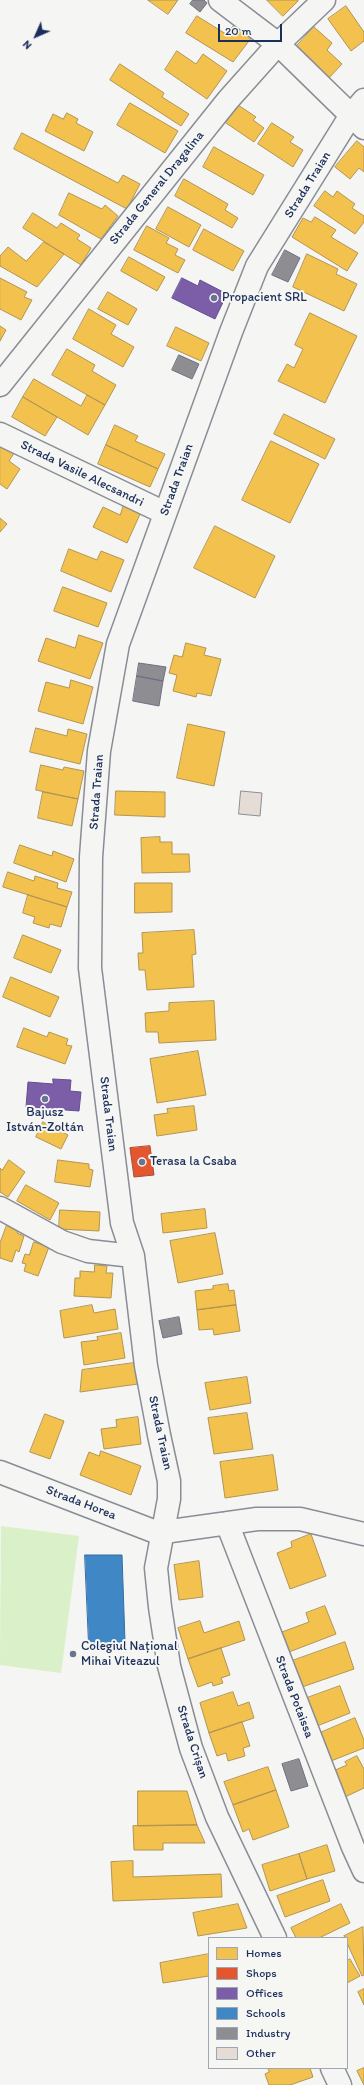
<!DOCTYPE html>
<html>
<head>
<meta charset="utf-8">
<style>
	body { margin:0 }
	#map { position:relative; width:364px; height:2085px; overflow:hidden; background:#f5f5f3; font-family:Itim,sans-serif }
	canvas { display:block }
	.legend { position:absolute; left:208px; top:1937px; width:140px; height:132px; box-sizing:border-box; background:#f6f6f2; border:1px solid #9ea6b7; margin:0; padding:5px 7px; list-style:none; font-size:12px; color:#1b2f5e }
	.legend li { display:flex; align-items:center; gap:8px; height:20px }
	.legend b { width:20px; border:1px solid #9ea6b7 }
	.north { position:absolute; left:16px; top:16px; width:40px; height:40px; -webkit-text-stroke:3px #f6f6f2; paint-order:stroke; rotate:225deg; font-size:11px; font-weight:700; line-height:16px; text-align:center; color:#1b2f5e }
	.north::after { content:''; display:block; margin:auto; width:14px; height:18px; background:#1b2f5e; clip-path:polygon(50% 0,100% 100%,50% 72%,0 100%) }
	.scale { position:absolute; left:218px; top:24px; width:64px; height:18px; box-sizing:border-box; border:2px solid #1b2f5e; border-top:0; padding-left:5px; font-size:12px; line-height:14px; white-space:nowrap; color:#1b2f5e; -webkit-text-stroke:3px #f6f6f2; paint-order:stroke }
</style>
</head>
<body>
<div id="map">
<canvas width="364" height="2085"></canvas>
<ul class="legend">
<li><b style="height:11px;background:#f2c14e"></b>Homes</li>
<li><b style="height:11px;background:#e4572e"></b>Shops</li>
<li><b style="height:11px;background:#7b5ea7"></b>Offices</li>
<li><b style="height:11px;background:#3f88c5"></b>Schools</li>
<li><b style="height:11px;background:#8d8d92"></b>Industry</li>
<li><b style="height:11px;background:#e6dcd6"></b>Other</li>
</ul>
<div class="north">N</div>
<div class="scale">20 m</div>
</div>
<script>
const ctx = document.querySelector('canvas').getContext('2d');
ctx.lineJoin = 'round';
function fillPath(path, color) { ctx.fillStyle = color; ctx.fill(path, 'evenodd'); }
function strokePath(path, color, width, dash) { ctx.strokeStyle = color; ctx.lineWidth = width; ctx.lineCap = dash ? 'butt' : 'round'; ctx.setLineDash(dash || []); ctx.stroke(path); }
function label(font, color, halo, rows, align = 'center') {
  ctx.font = font + ' Itim,sans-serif'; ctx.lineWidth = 4; ctx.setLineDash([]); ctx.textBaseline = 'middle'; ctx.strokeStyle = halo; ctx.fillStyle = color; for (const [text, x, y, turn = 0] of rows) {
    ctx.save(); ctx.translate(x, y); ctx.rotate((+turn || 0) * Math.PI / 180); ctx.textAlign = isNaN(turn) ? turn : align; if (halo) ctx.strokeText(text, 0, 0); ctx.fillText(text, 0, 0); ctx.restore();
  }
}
const green = new Path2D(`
	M 1,1526 L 79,1536 L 61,1673 L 0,1665 Z`);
const homes = new Path2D(`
	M 148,0 L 178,0 L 168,14 Z
	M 267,0 L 298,0 L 298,1 L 283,16 Z
	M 346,6 L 364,32 L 364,41 L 351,51 L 328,19 Z
	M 197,16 L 226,34 L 235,24 L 252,37 L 233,62 L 186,33 Z
	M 314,27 L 332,43 L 327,50 L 342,64 L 327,80 L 294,49 Z
	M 177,51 L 196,64 L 203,54 L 227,71 L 207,99 L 165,70 Z
	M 120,64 L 164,93 L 162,97 L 189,114 L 181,126 L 110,80 Z
	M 130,103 L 178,131 L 165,153 L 117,125 Z
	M 238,105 L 256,117 L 253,120 L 264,128 L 254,142 L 226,123 Z
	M 67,113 L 78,119 L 76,123 L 93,132 L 84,151 L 45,131 L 53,114 L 63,119 Z
	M 272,123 L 294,137 L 290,142 L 303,150 L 293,167 L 258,144 Z
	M 22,133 L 118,183 L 123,175 L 140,184 L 127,209 L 14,149 Z
	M 357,141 L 364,147 L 364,172 L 359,168 L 350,179 L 335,167 Z
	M 214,147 L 264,175 L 253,195 L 203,167 Z
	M 184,179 L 228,204 L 225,210 L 238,218 L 232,228 L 175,196 Z
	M 325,191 L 333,197 L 337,191 L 355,204 L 352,208 L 364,216 L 364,222 L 355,234 L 314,206 Z
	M 69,193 L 102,209 L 105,205 L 118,216 L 101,239 L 59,215 Z
	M 168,207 L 201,225 L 189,247 L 156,229 Z
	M 33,213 L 57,228 L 61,223 L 80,235 L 77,239 L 91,248 L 81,265 L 23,228 Z
	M 315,217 L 336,230 L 331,237 L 358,253 L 347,271 L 292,237 L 303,218 L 311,222 Z
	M 147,226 L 169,238 L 166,243 L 178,249 L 175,255 L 185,260 L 178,273 L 134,250 Z
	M 204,229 L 244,251 L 233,271 L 193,250 Z
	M 44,242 L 64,254 L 37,287 L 0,266 L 0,256 L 8,247 L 26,261 Z
	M 307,254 L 338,269 L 336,274 L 357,284 L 344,311 L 293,287 Z
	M 129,257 L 165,277 L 157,291 L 121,271 Z
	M 0,278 L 27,292 L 24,297 L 32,300 L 21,320 L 0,309 Z
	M 108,292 L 137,309 L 128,325 L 98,309 Z
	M 89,309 L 116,325 L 111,334 L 134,347 L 123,367 L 73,339 Z
	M 310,313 L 357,336 L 325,403 L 278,381 L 287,364 L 294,368 L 303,349 L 295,345 Z
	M 0,326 L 6,330 L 0,341 Z
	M 176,327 L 209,343 L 201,361 L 167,346 Z
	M 67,349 L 95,365 L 92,371 L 116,385 L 105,405 L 52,375 Z
	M 34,379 L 81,406 L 87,395 L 105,405 L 88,435 L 23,397 Z
	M 23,397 L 57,417 L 45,436 L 12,417 Z
	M 284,414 L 335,439 L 325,459 L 274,434 Z
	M 115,425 L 138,436 L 135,441 L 165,454 L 158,469 L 106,445 Z
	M 0,440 L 16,450 L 9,461 L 20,469 L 7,489 L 0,484 Z
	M 271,441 L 319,464 L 290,523 L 242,500 Z
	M 106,445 L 158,469 L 150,487 L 98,464 Z
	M 124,504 L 141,512 L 127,543 L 93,527 L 103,507 L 120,515 Z
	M 0,518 L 7,524 L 0,532 Z
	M 215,526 L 275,556 L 255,598 L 194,568 Z
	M 69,549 L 97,560 L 101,551 L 124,560 L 111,592 L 61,571 Z
	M 63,587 L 107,603 L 98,627 L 54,611 Z
	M 79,635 L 103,643 L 90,679 L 38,661 L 46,638 L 75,648 Z
	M 186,643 L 206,648 L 204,655 L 221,659 L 211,696 L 197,693 L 196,697 L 173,691 L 177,675 L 169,673 L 174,655 L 182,657 Z
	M 71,680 L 93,687 L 83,724 L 38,711 L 46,682 L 69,688 Z
	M 188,724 L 225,732 L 214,786 L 177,778 Z
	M 36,728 L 67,736 L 68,729 L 87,734 L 80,764 L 30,752 Z
	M 41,765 L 63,770 L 64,767 L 84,771 L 78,799 L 36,790 Z
	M 116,791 L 165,792 L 165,817 L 115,815 Z
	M 43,792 L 78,799 L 72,826 L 38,818 Z
	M 160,837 L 160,842 L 172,842 L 172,854 L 189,854 L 190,872 L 142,873 L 141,838 Z
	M 20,845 L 52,856 L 53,851 L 74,859 L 66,882 L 14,863 Z
	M 8,872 L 34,881 L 35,876 L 58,883 L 57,888 L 72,892 L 67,907 L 3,887 Z
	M 135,883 L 172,883 L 172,912 L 135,913 Z
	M 28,895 L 67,907 L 61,927 L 50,924 L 49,928 L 33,923 L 35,917 L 23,913 Z
	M 194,930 L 196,954 L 192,955 L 194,987 L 147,990 L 145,970 L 139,970 L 138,953 L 143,953 L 142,933 Z
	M 23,935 L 61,950 L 51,973 L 14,958 Z
	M 11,977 L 59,997 L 50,1017 L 3,997 Z
	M 214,1001 L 216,1040 L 159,1043 L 158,1032 L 146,1032 L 145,1013 L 169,1011 L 169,1003 Z
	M 24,1028 L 47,1037 L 49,1032 L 68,1039 L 66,1045 L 72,1046 L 65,1064 L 17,1047 Z
	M 198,1051 L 206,1095 L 157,1103 L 150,1059 Z
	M 194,1106 L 197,1130 L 157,1136 L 154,1115 L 168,1113 L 167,1109 Z
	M 43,1122 L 68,1135 L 61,1149 L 36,1137 Z
	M 9,1160 L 25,1172 L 8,1197 L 0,1192 L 0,1168 L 2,1170 Z
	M 58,1160 L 89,1164 L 89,1169 L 93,1170 L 90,1187 L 55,1182 Z
	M 26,1185 L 59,1203 L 50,1220 L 17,1201 Z
	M 205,1209 L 207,1228 L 163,1233 L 161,1214 Z
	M 60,1210 L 100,1212 L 99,1231 L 59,1229 Z
	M 7,1225 L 19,1229 L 17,1233 L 24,1236 L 19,1252 L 16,1250 L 12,1262 L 0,1258 L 0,1243 Z
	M 215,1233 L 223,1274 L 178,1283 L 170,1241 Z
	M 34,1242 L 49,1247 L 38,1276 L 24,1271 L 26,1264 L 22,1263 L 25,1254 L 29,1255 Z
	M 95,1265 L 107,1266 L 106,1273 L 113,1273 L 111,1298 L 74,1296 L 75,1278 L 80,1278 L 80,1271 L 94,1272 Z
	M 228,1284 L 229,1291 L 234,1290 L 236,1305 L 197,1310 L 195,1291 L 213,1289 L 213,1286 Z
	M 92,1305 L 94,1313 L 115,1309 L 118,1329 L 64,1338 L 60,1311 Z
	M 236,1305 L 240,1331 L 214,1335 L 213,1329 L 199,1330 L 197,1310 Z
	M 121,1333 L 125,1358 L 84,1365 L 81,1342 L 98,1340 L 97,1337 Z
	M 134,1363 L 138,1384 L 80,1392 L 82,1370 Z
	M 247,1377 L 251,1403 L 210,1410 L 205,1383 Z
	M 247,1413 L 253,1449 L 214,1454 L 208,1418 Z
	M 45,1414 L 64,1421 L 50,1459 L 30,1452 Z
	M 138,1417 L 141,1444 L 104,1449 L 101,1429 L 117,1427 L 116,1420 Z
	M 101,1451 L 141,1466 L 131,1495 L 80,1475 L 89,1452 L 99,1456 Z
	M 273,1455 L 278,1490 L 225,1498 L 220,1462 Z
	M 311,1534 L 326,1576 L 290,1589 L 277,1553 L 292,1547 L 291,1542 Z
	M 199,1561 L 203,1597 L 179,1600 L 174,1565 Z
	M 325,1606 L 336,1634 L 289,1652 L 282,1632 L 309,1622 L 306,1613 Z
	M 200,1621 L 204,1633 L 239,1621 L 245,1640 L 188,1659 L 178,1628 Z
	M 345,1642 L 354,1669 L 302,1687 L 292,1661 Z
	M 221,1648 L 230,1675 L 221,1678 L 223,1683 L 213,1686 L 212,1682 L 198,1687 L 188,1659 Z
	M 340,1686 L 350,1713 L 317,1726 L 307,1698 Z
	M 233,1692 L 238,1706 L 249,1702 L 254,1718 L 209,1733 L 200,1703 Z
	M 355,1718 L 364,1740 L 364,1748 L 331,1761 L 320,1733 Z
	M 242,1722 L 250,1746 L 243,1748 L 245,1756 L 228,1761 L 226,1753 L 217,1756 L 209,1733 Z
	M 357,1756 L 364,1769 L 364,1788 L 345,1797 L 333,1771 L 347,1765 L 345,1762 Z
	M 268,1767 L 276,1790 L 233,1805 L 224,1782 Z
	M 276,1790 L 289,1827 L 253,1840 L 249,1829 L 243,1832 L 233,1805 Z
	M 138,1791 L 187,1791 L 197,1825 L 138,1826 Z
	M 197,1825 L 205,1843 L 163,1843 L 163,1850 L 134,1850 L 133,1826 Z
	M 327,1845 L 335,1871 L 307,1879 L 299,1854 Z
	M 299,1854 L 307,1879 L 270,1891 L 262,1865 Z
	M 133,1861 L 133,1877 L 221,1874 L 222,1897 L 113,1901 L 111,1862 Z
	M 323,1880 L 330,1901 L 285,1917 L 277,1896 Z
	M 238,1904 L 247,1928 L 198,1936 L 193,1913 Z
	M 341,1904 L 350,1923 L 319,1938 L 296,1938 L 291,1928 Z
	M 363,1927 L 364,1975 L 362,1976 L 347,1943 L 347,1938 L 344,1936 Z
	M 209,1954 L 209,1976 L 163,1983 L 160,1963 Z
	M 350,1959 L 360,1976 L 347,1983 L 347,1961 Z
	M 364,1989 L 364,2005 L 358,1992 Z
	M 268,2068 L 310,2068 L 313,2077 L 290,2085 L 269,2085 L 265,2074 L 269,2072 Z
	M 364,2068 L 364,2085 L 357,2071 Z`);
const shops = new Path2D(`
	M 150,1146 L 154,1175 L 134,1177 L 130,1148 Z`);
const offices = new Path2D(`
	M 182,278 L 198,286 L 200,280 L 227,294 L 215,319 L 172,298 Z
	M 53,1079 L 71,1080 L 70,1091 L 81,1092 L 79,1111 L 26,1107 L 28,1082 L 53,1084 Z`);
const schools = new Path2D(`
	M 85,1555 L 122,1555 L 125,1642 L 89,1645 Z`);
const industry = new Path2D(`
	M 193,0 L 204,0 L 207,3 L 200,12 L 190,4 Z
	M 285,250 L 300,258 L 288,282 L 272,275 Z
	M 179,355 L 199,364 L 192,379 L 172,370 Z
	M 139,663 L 166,667 L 163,681 L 137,676 Z
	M 137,676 L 163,681 L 159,706 L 133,701 Z
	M 179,1317 L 182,1334 L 163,1338 L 159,1321 Z
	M 299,1759 L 308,1786 L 291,1791 L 282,1764 Z`);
const building = new Path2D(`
	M 241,791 L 262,793 L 260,816 L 239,814 Z`);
const minor = new Path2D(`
	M 220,0 L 278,44 L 364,128
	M 0,434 L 165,513
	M 0,1208 L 62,1242 L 88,1251 L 133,1256
	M 0,1472 L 161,1534
	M 227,1523 L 353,1847 L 364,1871
	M 161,1534 L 171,1531 L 257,1519 L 300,1519 L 364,1534
	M 275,1938 L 217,1817 L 191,1748 L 169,1666 L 160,1607 L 156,1568 L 169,1499 L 169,1481 L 159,1435 L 146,1366 L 133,1256 L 122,1223 L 90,968 L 91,857 L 99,751 L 118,644 L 231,332 L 257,266 L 351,115 L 364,100
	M 332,2068 L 340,2085`);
const major = new Path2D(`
	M 0,385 L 228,100 L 278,44 L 324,0`);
const markers = [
	[214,298,4,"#677492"],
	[45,1099,4,"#677492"],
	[142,1162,4,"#677492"],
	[73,1654,4,"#677492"]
];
const streetNames = [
	["Strada Traian",308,185,-58],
	["Strada General Dragalina",157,188,-51],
	["Strada Vasile Alecsandri",82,474,26],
	["Strada Traian",177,480,-70],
	["Strada Traian",97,792,-86],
	["Strada Traian",108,1114,83],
	["Strada Traian",160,1433,78],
	["Strada Horea",81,1503,21],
	["Strada Potaissa",294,1697,69],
	["Strada Crișan",192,1742,72]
];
const poiNames = [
	["Propacient SRL",222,298],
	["Bajusz",45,1113,"center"],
	["István-Zoltán",45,1128,"center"],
	["Terasa la Csaba",150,1162],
	["Colegiul Național",81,1647],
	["Mihai Viteazul",81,1662]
];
fillPath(green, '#d9f0c9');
fillPath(homes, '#f2c14e');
strokePath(homes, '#b29553', 1);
fillPath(shops, '#e4572e');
strokePath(shops, '#a84b3c', 1);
fillPath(offices, '#7b5ea7');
strokePath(offices, '#5e5091', 1);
fillPath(schools, '#3f88c5');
strokePath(schools, '#346da6', 1);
fillPath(industry, '#8d8d92');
strokePath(industry, '#6b7182', 1);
fillPath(building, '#e6dcd6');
strokePath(building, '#898d95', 1);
strokePath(minor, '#898d95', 25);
strokePath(major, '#898d95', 25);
strokePath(minor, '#f5f5f3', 22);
strokePath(major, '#f5f5f3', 22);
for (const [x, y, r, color] of markers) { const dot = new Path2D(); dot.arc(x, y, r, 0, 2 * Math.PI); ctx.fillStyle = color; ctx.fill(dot); strokePath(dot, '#f6f6f2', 1.5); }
label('13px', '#1b2f5e', '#f6f6f2', streetNames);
label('13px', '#1b2f5e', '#f6f6f2', poiNames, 'left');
</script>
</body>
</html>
